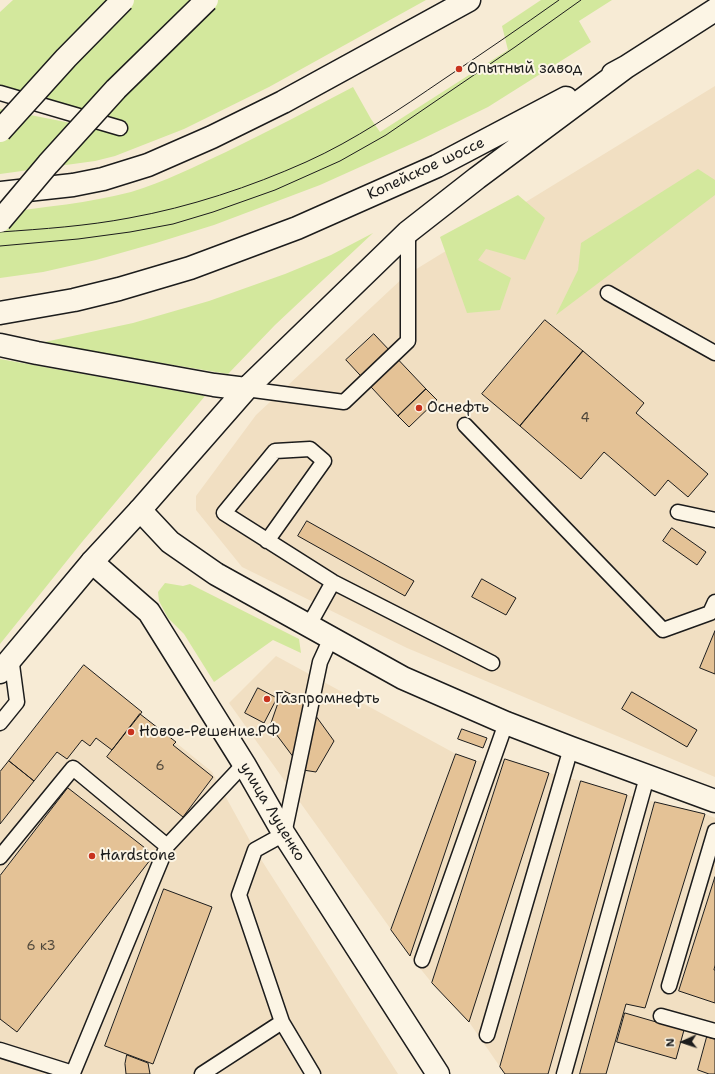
<!DOCTYPE html>
<html>
<head>
<meta charset="utf-8">
<style>
	body { margin:0 }
	#map { position:relative; width:715px; height:1074px; overflow:hidden; background:#f7ebd5; font-family:"Shantell Sans",sans-serif }
	canvas { display:block }
	.north { position:absolute; left:663px; top:1022px; width:40px; height:40px; -webkit-text-stroke:3px #fcf5e5; paint-order:stroke; rotate:267deg; font-size:11px; font-weight:700; line-height:16px; text-align:center; color:#1c1c1c }
	.north::after { content:''; display:block; margin:auto; width:14px; height:18px; background:#1c1c1c; clip-path:polygon(50% 0,100% 100%,50% 72%,0 100%) }
</style>
</head>
<body>
<div id="map">
<canvas width="715" height="1074"></canvas>
<div class="north">N</div>
</div>
<script>
const ctx = document.querySelector('canvas').getContext('2d');
ctx.lineJoin = 'round';
function fillPath(path, color) { ctx.fillStyle = color; ctx.fill(path, 'evenodd'); }
function strokePath(path, color, width, dash) { ctx.strokeStyle = color; ctx.lineWidth = width; ctx.lineCap = dash ? 'butt' : 'round'; ctx.setLineDash(dash || []); ctx.stroke(path); }
function label(font, color, halo, rows, align = 'center') {
  ctx.font = font + ' "Shantell Sans",sans-serif'; ctx.lineWidth = 4; ctx.setLineDash([]); ctx.textBaseline = 'middle'; ctx.strokeStyle = halo; ctx.fillStyle = color; for (const [text, x, y, turn = 0] of rows) {
    ctx.save(); ctx.translate(x, y); ctx.rotate((+turn || 0) * Math.PI / 180); ctx.textAlign = isNaN(turn) ? turn : align; if (halo) ctx.strokeText(text, 0, 0); ctx.fillText(text, 0, 0); ctx.restore();
  }
}
const built = new Path2D(`
	M 715,86 L 715,777 L 407,648 L 242,567 L 196,510 L 196,496 L 256,415 L 405,276 Z
	M 276,656 L 456,754 L 476,761 L 505,759 L 549,773 L 581,781 L 627,795 L 705,814 L 715,818 L 715,1074 L 505,1074 L 469,1022 L 432,983 L 410,956 L 229,703 Z
	M 83,667 L 212,772 L 255,850 L 398,1074 L 0,1074 L 0,770 Z`);
const green = new Path2D(`
	M 13,0 L 426,0 L 269,87 L 184,129 L 115,156 L 95,161 L 0,174 L 0,109 L 116,132 L 125,121 L 0,87 L 0,12 Z
	M 541,0 L 612,0 L 579,21 L 591,42 L 488,107 L 420,140 L 320,185 L 214,225 L 156,243 L 96,260 L 43,272 L 0,278 L 0,213 C 44,207 89,203 131,192 C 164,182 196,166 226,152 C 269,131 311,109 353,87 L 371,119 L 380,132 L 508,50 L 502,26 Z
	M 698,169 L 715,180 L 715,195 L 556,315 L 578,270 L 581,243 Z
	M 518,195 L 545,218 L 525,260 L 486,249 L 478,260 L 511,278 L 500,310 L 467,313 L 440,237 Z
	M 373,233 L 275,325 L 228,374 L 40,343 L 133,323 L 209,301 L 285,274 L 331,255 Z
	M 0,359 L 205,396 L 82,542 L 0,644 Z
	M 165,583 L 183,586 L 190,584 L 299,639 L 301,653 L 273,640 L 214,682 L 184,634 L 168,618 L 159,601 L 158,592 Z`);
const building = new Path2D(`
	M 545,320 L 583,351 L 520,426 L 482,394 Z
	M 374,334 L 426,389 L 398,416 L 346,360 Z
	M 583,351 L 644,403 L 636,413 L 708,474 L 688,497 L 668,480 L 655,496 L 604,452 L 581,479 L 520,426 Z
	M 426,389 L 437,400 L 409,427 L 398,416 Z
	M 307,521 L 414,581 L 405,596 L 298,536 Z
	M 672,528 L 706,552 L 697,565 L 663,541 Z
	M 482,579 L 516,598 L 506,615 L 472,597 Z
	M 715,631 L 715,674 L 700,668 Z
	M 84,665 L 142,712 L 112,750 L 96,738 L 90,746 L 82,740 L 67,759 L 57,752 L 34,781 L 9,761 Z
	M 258,688 L 277,698 L 264,723 L 245,713 Z
	M 284,691 L 305,701 L 334,741 L 316,772 L 303,770 L 270,726 L 279,700 Z
	M 632,692 L 697,730 L 687,747 L 622,709 Z
	M 140,714 L 176,742 L 173,745 L 213,777 L 183,817 L 107,757 Z
	M 462,729 L 487,738 L 483,748 L 458,739 Z
	M 456,754 L 476,761 L 410,956 L 391,930 Z
	M 505,759 L 549,773 L 469,1022 L 432,983 Z
	M 9,761 L 34,781 L 0,824 L 0,772 Z
	M 581,781 L 627,795 L 548,1074 L 505,1074 L 500,1067 Z
	M 68,788 L 154,855 L 17,1032 L 0,1019 L 0,876 Z
	M 655,802 L 705,814 L 645,1008 L 626,1004 L 606,1074 L 580,1074 Z
	M 715,877 L 715,965 L 714,970 L 715,970 L 715,1003 L 679,991 Z
	M 164,889 L 212,907 L 153,1064 L 105,1046 Z
	M 625,1013 L 684,1030 L 676,1059 L 617,1042 Z
	M 707,1037 L 715,1039 L 715,1074 L 709,1074 L 698,1070 Z
	M 127,1055 L 148,1063 L 150,1074 L 126,1074 L 125,1064 Z`);
const lane = new Path2D(`
	M 0,93 L 120,128
	M 608,293 L 715,353
	M 246,389 L 344,402 L 408,341 L 408,232
	M 465,425 L 663,630 L 710,613 L 715,602
	M 678,512 L 715,520
	M 267,541 L 324,461 L 310,449 L 275,451 L 224,513 L 333,582 L 492,663
	M 309,625 L 333,582
	M 0,723 L 17,702 L 11,657
	M 0,857 L 73,768 L 167,846
	M 422,960 L 506,723
	M 669,986 L 715,831
	M 661,1016 L 715,1031
	M 487,1035 L 571,748
	M 0,1050 L 73,1073 L 167,846 L 244,764
	M 202,1074 L 282,1022
	M 313,1074 L 282,1022 L 239,895 L 255,850 L 284,834 L 320,662 L 331,638
	M 564,1074 L 647,777`);
const secondary = new Path2D(`
	M 140,510 L 170,542 L 216,574 L 403,678 L 506,723 L 571,748 L 715,801
	M 92,562 L 149,612 L 244,764 L 284,834 L 438,1074`);
const primary = new Path2D(`
	M 613,74 L 626,67 L 715,10
	M 0,193 L 73,185 L 103,179 L 148,165 L 212,137 L 283,102 L 469,0
	M 0,313 L 74,300 L 119,289 L 190,268 L 297,228 L 437,166 L 566,98
	M 0,345 L 37,353 L 214,385 L 246,389
	M 0,672 L 92,562 L 140,510 L 246,389 L 408,232 L 477,178 L 626,67`);
const tram = new Path2D(`
	M 0,232 C 43,229 87,226 129,218 C 190,207 250,187 306,162 C 355,140 400,109 444,79 C 483,53 521,27 559,0
	M 0,246 L 78,239 L 130,232 L 173,224 L 213,212 L 275,190 L 340,161 L 386,135 L 515,47 L 581,0`);
const primaryBridge = new Path2D(`
	M 0,131 L 66,58 L 123,0
	M 0,221 L 48,164 L 116,89 L 207,0`);
const markers = [
	[459,69,4,"#c8321e"],
	[419,408,4,"#c8321e"],
	[267,699,4,"#c8321e"],
	[131,732,4,"#c8321e"],
	[92,856,4,"#c8321e"]
];
const numberNames = [
	["4",585,419],
	["6",160,767],
	["6 к3",41,947]
];
const poiNames = [
	["Опытный завод",467,69],
	["Оснефть",427,408],
	["Газпромнефть",275,699],
	["Новое-Решение.РФ",139,732],
	["Hardstone",100,856]
];
const streetNames = [
	["Копейское шоссе",426,169,-25],
	["улица Луценко",272,812,59]
];
fillPath(built, '#f1dfc2');
fillPath(green, '#d3e89d');
fillPath(building, '#e4c296');
strokePath(building, '#1c1c1c', 1);
strokePath(lane, '#1c1c1c', 17);
strokePath(secondary, '#1c1c1c', 25);
strokePath(primary, '#1c1c1c', 25);
strokePath(lane, '#fcf5e5', 14);
strokePath(secondary, '#fcf5e5', 22);
strokePath(primary, '#fcf5e5', 22);
strokePath(tram, '#1c1c1c', 1);
strokePath(primaryBridge, '#1c1c1c', 25, []);
strokePath(primaryBridge, '#fcf5e5', 22);
for (const [x, y, r, color] of markers) { const dot = new Path2D(); dot.arc(x, y, r, 0, 2 * Math.PI); ctx.fillStyle = color; ctx.fill(dot); strokePath(dot, '#fcf5e5', 1.5); }
label('13px', '#4e463a', null, numberNames);
label('15px', '#1c1c1c', '#fcf5e5', poiNames, 'left');
label('15px', '#1c1c1c', '#fcf5e5', streetNames);
</script>
</body>
</html>
